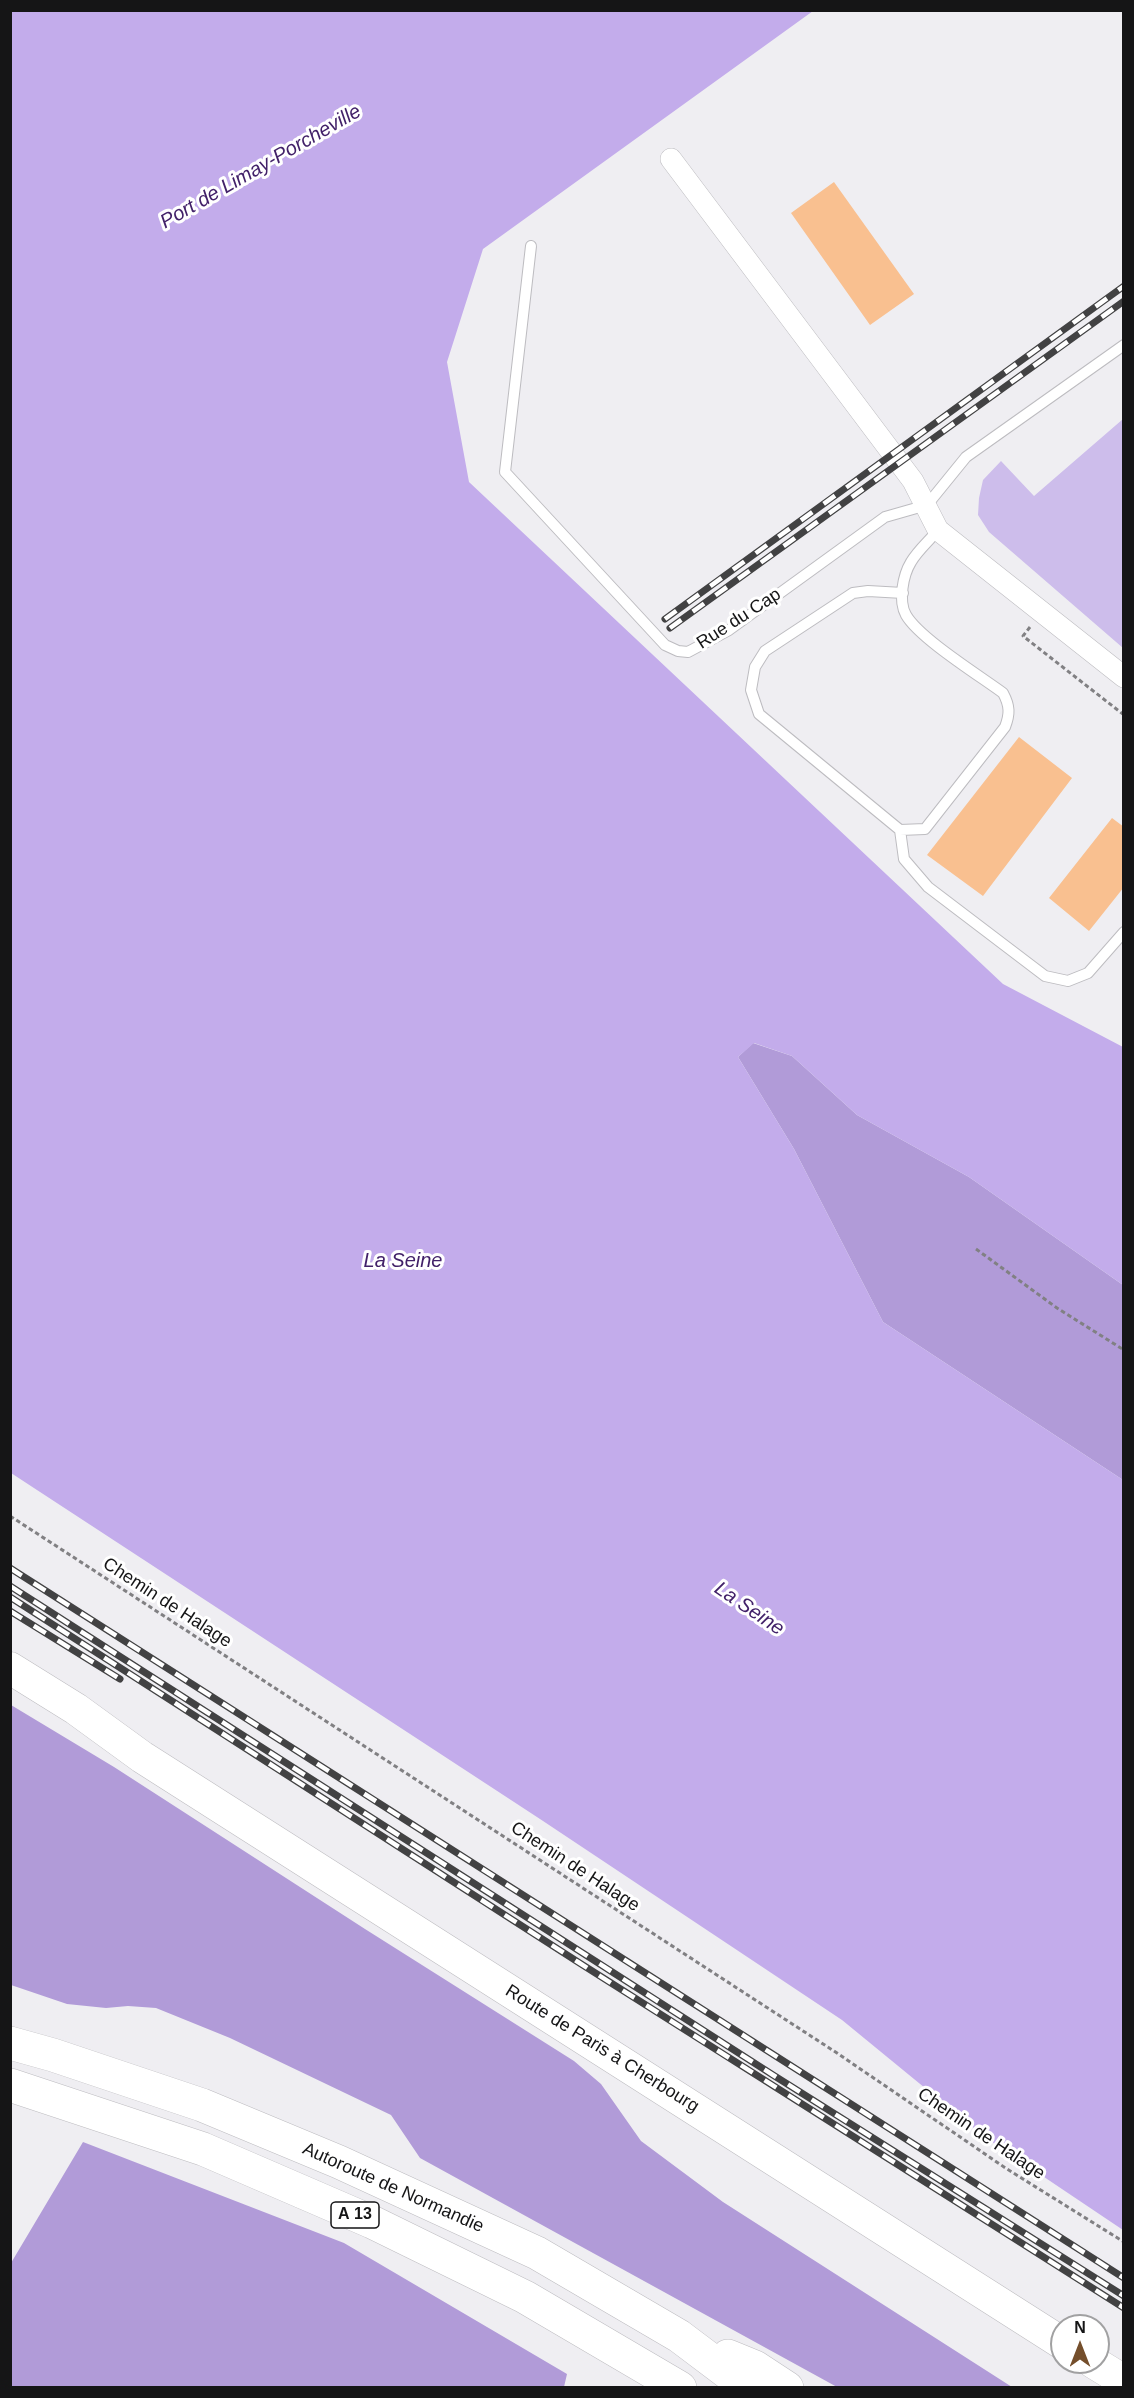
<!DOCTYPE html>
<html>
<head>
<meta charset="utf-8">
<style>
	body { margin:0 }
	#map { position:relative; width:1134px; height:2398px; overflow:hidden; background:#efeef2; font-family:Helvetica,sans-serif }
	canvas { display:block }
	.frame { position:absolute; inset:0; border:12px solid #151516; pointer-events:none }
	.north { position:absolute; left:1050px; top:2314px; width:60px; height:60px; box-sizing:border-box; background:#fff; border:2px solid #a1a1a2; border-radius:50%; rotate:0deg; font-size:16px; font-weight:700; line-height:24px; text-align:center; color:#151516 }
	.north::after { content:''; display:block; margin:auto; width:21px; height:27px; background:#744e2b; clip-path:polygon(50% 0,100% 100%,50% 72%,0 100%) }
</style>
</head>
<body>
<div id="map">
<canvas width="1134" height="2398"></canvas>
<div class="frame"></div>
<div class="north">N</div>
</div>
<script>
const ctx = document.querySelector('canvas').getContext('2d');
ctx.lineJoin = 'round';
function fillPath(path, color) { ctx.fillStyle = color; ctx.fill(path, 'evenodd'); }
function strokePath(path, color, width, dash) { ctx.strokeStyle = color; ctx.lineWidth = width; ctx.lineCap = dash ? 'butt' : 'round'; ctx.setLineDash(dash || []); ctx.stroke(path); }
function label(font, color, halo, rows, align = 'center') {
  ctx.font = font + ' Helvetica,sans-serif'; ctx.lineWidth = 6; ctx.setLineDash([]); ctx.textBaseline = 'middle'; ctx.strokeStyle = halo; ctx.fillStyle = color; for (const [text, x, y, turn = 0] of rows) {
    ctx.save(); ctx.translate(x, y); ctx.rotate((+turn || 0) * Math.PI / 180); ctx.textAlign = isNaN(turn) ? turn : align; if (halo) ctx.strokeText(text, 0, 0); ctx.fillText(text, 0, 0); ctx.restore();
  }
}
const green = new Path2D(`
	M 1123,419 L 1123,648 L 989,532 L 978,515 L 979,498 L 983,480 L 1001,461 L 1034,496 Z`);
const forest = new Path2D(`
	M 753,1043 L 792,1056 L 857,1115 L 969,1177 L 1123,1285 L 1123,1480 L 883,1322 L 794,1149 L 738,1057 Z
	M 11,1705 L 114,1767 L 365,1929 L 574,2061 L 601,2084 L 641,2141 L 723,2202 L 1012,2387 L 837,2387 L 420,2158 L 391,2115 L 230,2038 L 156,2008 L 128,2006 L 106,2008 L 67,2004 L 11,1985 Z
	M 83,2142 L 344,2243 L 567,2374 L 564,2387 L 11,2387 L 11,2263 Z`);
const water = new Path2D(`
	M 10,11 L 813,11 L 483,249 L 447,362 L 469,482 L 1003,984 L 1123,1047 L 1123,1285 L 969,1177 L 857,1115 L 792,1056 L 754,1043 L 738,1057 L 794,1149 L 883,1322 L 1123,1480 L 1123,2230 L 986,2138 L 842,2020 L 540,1819 L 11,1473 Z`);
const building = new Path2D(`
	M 834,182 L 914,294 L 870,325 L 791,213 Z
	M 1019,737 L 1072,778 L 983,896 L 927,855 Z
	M 1112,818 L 1124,827 L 1124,887 L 1089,931 L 1049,898 Z`);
const path = new Path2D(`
	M 1030,627 L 1023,636 L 1124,715
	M 976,1249 L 1057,1308 L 1124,1350
	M 10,1516 L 837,2053 L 1007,2169 L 1124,2242`);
const service = new Path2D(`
	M 531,246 L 505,472 L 665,645 L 678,651 L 688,652 L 729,630 L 885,517 L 927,505 L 966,457 L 1124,345
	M 903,593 L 868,591 L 853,593 L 765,651 L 755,667 L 751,690 L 759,714 L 900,830 L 925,829 L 1005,727 C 1010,714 1010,706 1003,693 C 980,676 919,638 906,615 C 898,601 903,575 911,562 C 918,550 930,540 938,530
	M 900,830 L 904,859 L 928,887 L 1045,976 L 1068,981 L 1088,973 L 1124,932`);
const minor = new Path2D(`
	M 671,159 L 913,481 L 938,530 L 1124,677`);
const secondary = new Path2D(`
	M 10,1668 L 76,1709 L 142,1757 L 1062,2343
	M 1093,2362 L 1124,2381`);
const motorway = new Path2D(`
	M 10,2043 L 53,2055 L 202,2105 L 339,2162 L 537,2253 L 679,2336 L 748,2388
	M 10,2085 L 203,2149 L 372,2222 L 525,2297 L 680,2388
	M 728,2356 L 755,2367 L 787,2388`);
const rail = new Path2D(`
	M 665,619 L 1124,286
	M 670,628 L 1124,301
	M 10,1568 L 1124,2278
	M 10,1586 L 773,2075 L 1124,2296
	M 10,1597 L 578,1962 L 1124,2308
	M 10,1611 L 120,1679`);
const shields = [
	[355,2215,48]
];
const shieldNames = [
	["A 13",355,2215]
];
const streetNames = [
	["Rue du Cap",739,619,-33],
	["Chemin de Halage",167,1603,33],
	["Chemin de Halage",575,1867,33],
	["Route de Paris à Cherbourg",602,2049,32],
	["Chemin de Halage",981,2134,34],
	["Autoroute de Normandie",393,2188,24]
];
const waterNames = [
	["Port de Limay-Porcheville",261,167,-30],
	["La Seine",403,1261],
	["La Seine",749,1609,34]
];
fillPath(green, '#cdbdeb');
fillPath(forest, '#b19bd8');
fillPath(water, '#c3aceb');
fillPath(building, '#f9c090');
strokePath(service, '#bdbcc0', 12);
strokePath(minor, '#bdbcc0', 22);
strokePath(secondary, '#bdbcc0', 33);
strokePath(motorway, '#bdbcc0', 34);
strokePath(path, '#818083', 3, [4.5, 3]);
strokePath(service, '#fff', 10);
strokePath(minor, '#fff', 21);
strokePath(secondary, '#fff', 32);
strokePath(motorway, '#fff', 33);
strokePath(rail, '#424243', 7);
strokePath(rail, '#fff', 4.5, [14]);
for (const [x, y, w] of shields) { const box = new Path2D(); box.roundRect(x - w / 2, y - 13, w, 26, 4.5); ctx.fillStyle = '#fff'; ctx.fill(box); strokePath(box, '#151516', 1.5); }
label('bold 16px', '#151516', null, shieldNames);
label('18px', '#151516', '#fff', streetNames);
label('italic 20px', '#422169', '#fff', waterNames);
</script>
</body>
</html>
